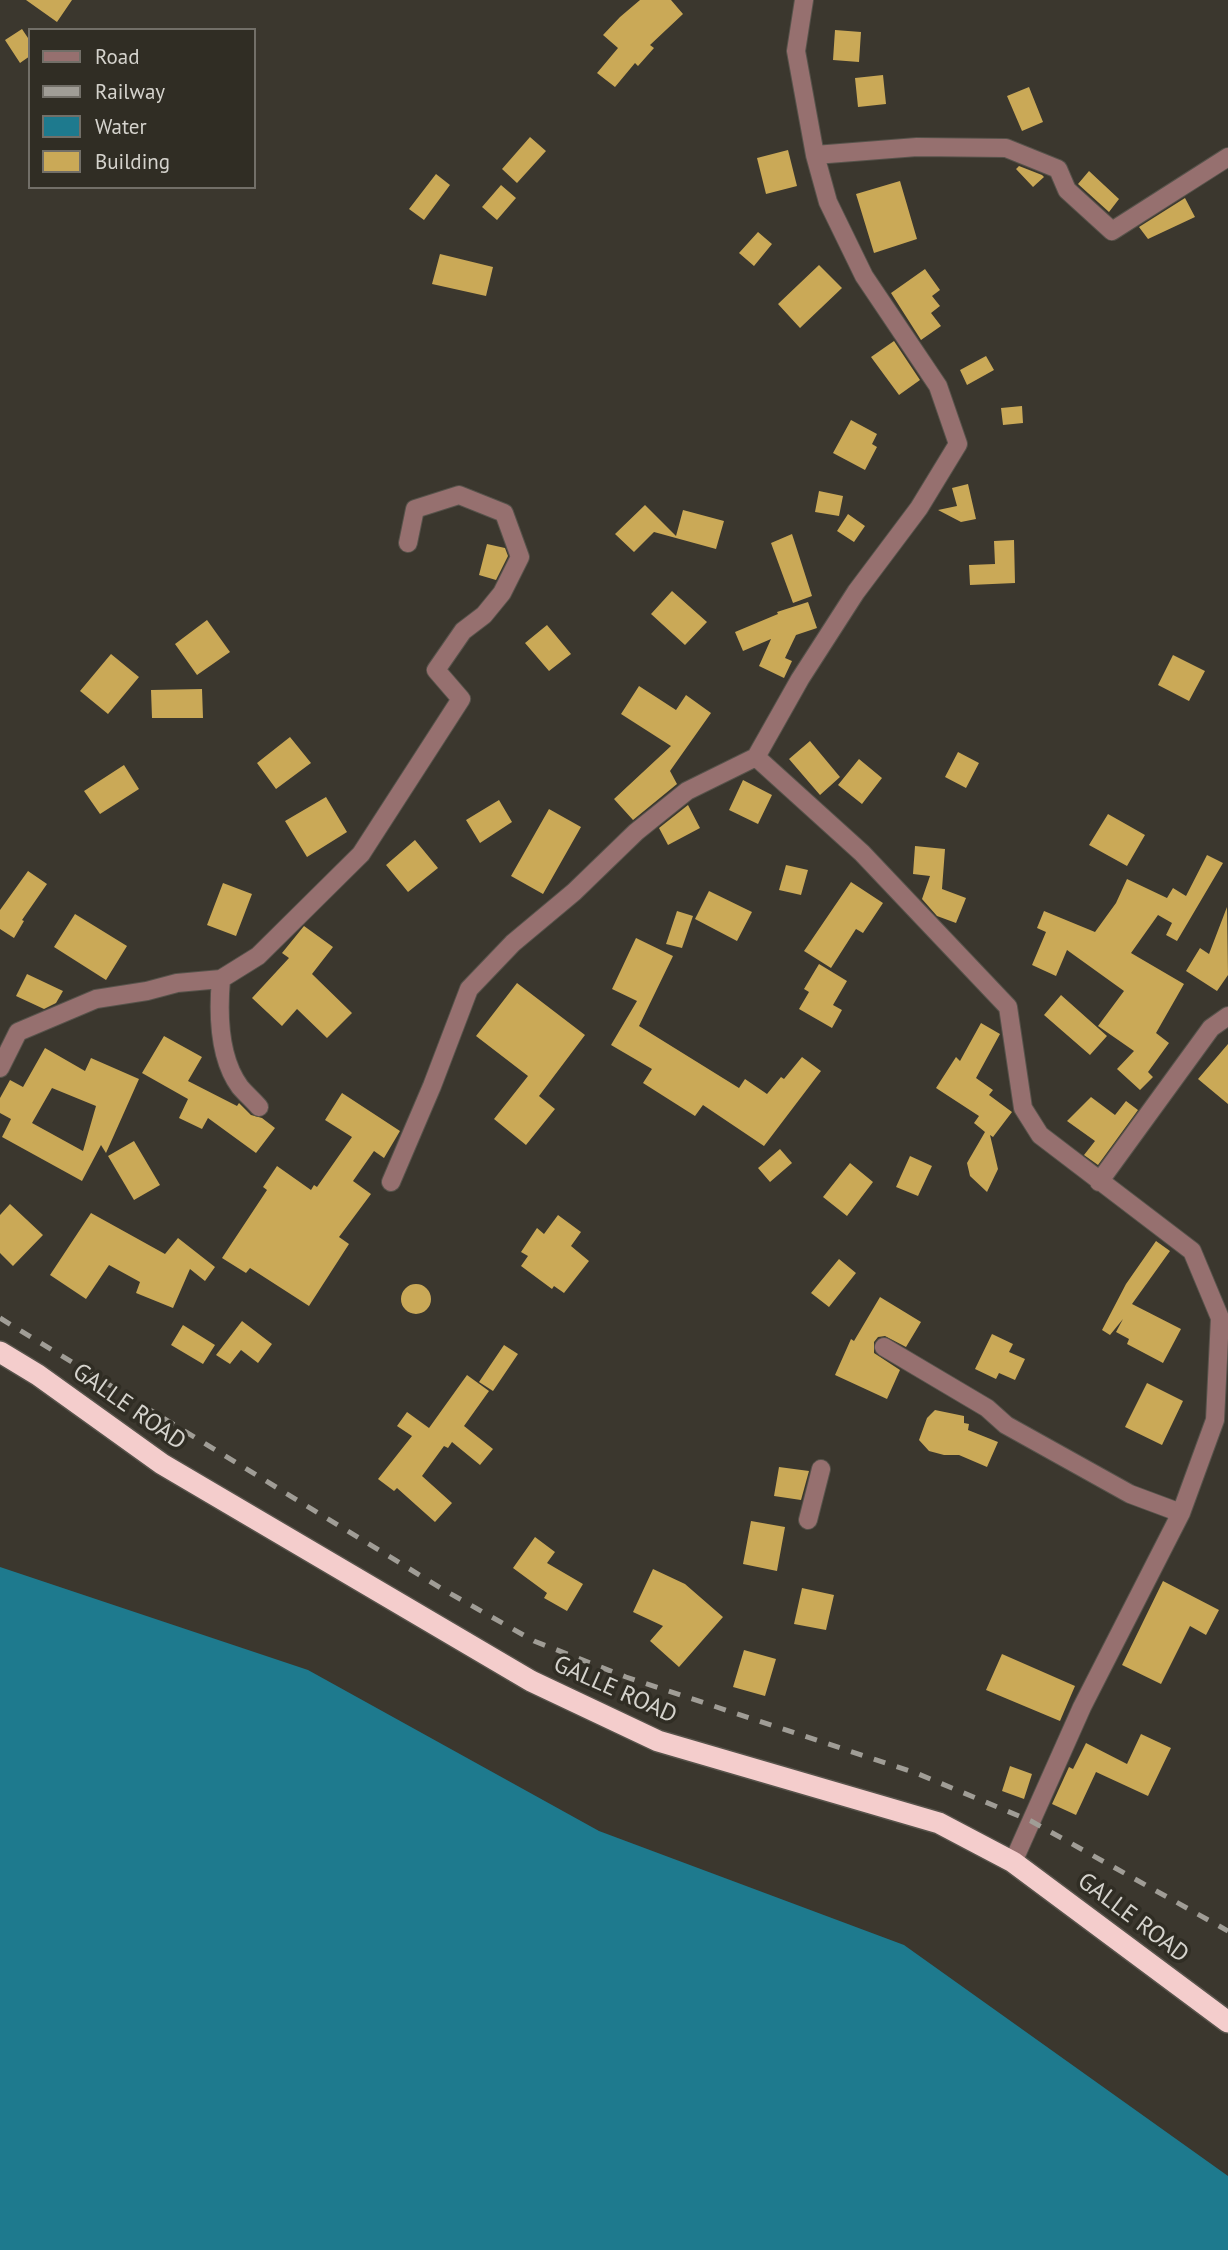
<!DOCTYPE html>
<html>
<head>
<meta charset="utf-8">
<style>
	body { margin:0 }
	#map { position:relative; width:1228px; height:2250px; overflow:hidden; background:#3b372e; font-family:"PT Sans",sans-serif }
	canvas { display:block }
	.legend { position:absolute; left:28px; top:28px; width:228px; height:161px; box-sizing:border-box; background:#302d24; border:2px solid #726f68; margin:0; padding:9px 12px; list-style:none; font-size:21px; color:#d5d3cd }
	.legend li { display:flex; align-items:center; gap:14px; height:35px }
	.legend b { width:35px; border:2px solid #726f68 }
</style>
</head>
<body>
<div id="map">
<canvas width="1228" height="2250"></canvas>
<ul class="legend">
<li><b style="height:9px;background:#96706f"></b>Road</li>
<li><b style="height:9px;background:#a09d96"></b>Railway</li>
<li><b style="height:19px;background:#1e7a8e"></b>Water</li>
<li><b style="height:19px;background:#caa957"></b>Building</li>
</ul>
</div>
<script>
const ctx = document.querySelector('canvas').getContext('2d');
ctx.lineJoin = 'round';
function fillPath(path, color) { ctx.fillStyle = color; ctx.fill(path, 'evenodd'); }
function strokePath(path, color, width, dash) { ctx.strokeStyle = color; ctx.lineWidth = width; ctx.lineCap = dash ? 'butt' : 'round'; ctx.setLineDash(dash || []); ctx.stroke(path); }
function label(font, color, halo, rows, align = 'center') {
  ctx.font = font + ' "PT Sans",sans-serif'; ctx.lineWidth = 7; ctx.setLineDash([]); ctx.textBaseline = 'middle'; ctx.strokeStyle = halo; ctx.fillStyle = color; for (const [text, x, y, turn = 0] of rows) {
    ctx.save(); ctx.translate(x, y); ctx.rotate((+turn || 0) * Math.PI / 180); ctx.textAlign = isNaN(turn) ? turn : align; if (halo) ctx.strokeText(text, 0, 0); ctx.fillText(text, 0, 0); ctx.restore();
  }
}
const water = new Path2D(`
	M 0,1567 L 308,1670 L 599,1831 L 904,1945 L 1228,2176 L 1228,2250 L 0,2250 Z`);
const building = new Path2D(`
	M 26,0 L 72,0 L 57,22 Z
	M 640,0 L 671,0 L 683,14 L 650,45 L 654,48 L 638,66 L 635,63 L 615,87 L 597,73 L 618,48 L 603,35 L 620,17 Z
	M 22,29 L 30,41 L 30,56 L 20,63 L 5,40 Z
	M 835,30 L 861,32 L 859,62 L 833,60 Z
	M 883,75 L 886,104 L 858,107 L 855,78 Z
	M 1029,87 L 1043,122 L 1022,131 L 1007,96 Z
	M 530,137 L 546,151 L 517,183 L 502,169 Z
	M 788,150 L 797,186 L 766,194 L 757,158 Z
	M 1019,166 L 1042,175 L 1044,177 L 1033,187 L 1016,169 Z
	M 1089,171 L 1119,199 L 1109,212 L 1078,184 Z
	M 436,174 L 450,185 L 424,220 L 409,209 Z
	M 900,181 L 917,239 L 874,253 L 856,194 Z
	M 501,185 L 516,198 L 497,220 L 482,207 Z
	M 1185,198 L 1195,217 L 1148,239 L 1139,227 Z
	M 758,232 L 772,244 L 754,266 L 739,253 Z
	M 440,254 L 493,267 L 486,296 L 432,284 Z
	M 819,265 L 842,288 L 800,328 L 778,304 Z
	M 925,269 L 940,290 L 932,296 L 940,306 L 931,313 L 941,326 L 921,340 L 891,293 Z
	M 894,341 L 920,380 L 899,395 L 871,357 Z
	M 986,356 L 994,370 L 967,385 L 960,370 Z
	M 1022,406 L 1023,423 L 1003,425 L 1001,408 Z
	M 851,420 L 877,434 L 872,444 L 877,447 L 865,470 L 833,453 Z
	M 968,484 L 976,519 L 961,522 L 938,510 L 957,506 L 952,488 Z
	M 819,491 L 843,496 L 839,516 L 815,512 Z
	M 645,505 L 676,536 L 683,510 L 724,521 L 716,549 L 654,532 L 634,552 L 615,534 Z
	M 848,514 L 865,526 L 854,542 L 837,531 Z
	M 792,534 L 812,596 L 793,603 L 771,543 Z
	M 1014,540 L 1015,583 L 970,585 L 969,565 L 995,564 L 994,541 Z
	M 487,544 L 505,548 L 508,556 L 496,580 L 479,575 Z
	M 672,591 L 707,622 L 685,645 L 651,614 Z
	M 808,602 L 817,628 L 796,635 L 785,658 L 792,661 L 784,678 L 759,666 L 771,639 L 743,651 L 735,632 L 778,614 L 777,612 Z
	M 207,620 L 230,652 L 197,675 L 175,644 Z
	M 547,625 L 571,654 L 549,671 L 525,643 Z
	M 111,654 L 139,677 L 108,714 L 80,691 Z
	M 1173,655 L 1205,671 L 1189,701 L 1158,685 Z
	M 639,686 L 676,710 L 686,695 L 711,713 L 670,771 L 677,784 L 633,820 L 614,799 L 671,746 L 621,714 Z
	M 202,689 L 203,718 L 152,718 L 151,690 Z
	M 290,737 L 311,763 L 276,789 L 257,763 Z
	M 810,741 L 840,777 L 820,795 L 789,759 Z
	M 958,752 L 979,763 L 966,788 L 945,777 Z
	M 859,759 L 882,778 L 862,804 L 838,785 Z
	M 124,765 L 139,789 L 100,814 L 84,791 Z
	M 743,780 L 772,795 L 758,824 L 729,810 Z
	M 326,797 L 347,832 L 307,857 L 285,821 Z
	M 499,800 L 512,822 L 480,843 L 466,820 Z
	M 688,805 L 700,828 L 668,845 L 659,828 Z
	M 549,809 L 581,827 L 543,894 L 511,876 Z
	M 1108,814 L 1145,835 L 1127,866 L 1089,845 Z
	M 415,840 L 438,868 L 408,892 L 386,865 Z
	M 915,846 L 945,849 L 942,889 L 966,898 L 956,923 L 937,916 L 922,899 L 930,876 L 913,874 Z
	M 1207,855 L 1223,863 L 1177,941 L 1166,935 L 1172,923 L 1158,915 L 1131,953 L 1184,984 L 1156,1033 L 1169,1043 L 1148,1072 L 1153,1077 L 1140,1090 L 1117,1069 L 1134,1051 L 1098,1026 L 1124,991 L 1067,950 L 1056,976 L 1032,965 L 1046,932 L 1037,928 L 1044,911 L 1095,932 L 1116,903 L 1127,879 L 1167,898 L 1173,888 L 1186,896 Z
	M 786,865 L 808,870 L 801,895 L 779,890 Z
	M 28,871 L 47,884 L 22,920 L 24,921 L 14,938 L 0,929 L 0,910 Z
	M 851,882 L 883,903 L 863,933 L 856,929 L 831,968 L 804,951 Z
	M 223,883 L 252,894 L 236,936 L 207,925 Z
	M 709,891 L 752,912 L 737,941 L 695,919 Z
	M 1227,907 L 1228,975 L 1217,991 L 1186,971 L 1200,948 L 1209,954 Z
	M 677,911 L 693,916 L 682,948 L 666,944 Z
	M 75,914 L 127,946 L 106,980 L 54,947 Z
	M 304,926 L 333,947 L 312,974 L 352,1013 L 327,1038 L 297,1009 L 282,1026 L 252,998 L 289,958 L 282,953 Z
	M 636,938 L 673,956 L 639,1026 L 739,1088 L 745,1079 L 767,1094 L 781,1077 L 784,1079 L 802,1057 L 821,1071 L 764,1146 L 703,1105 L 695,1116 L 643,1083 L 652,1069 L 611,1045 L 637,1001 L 612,989 Z
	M 819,964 L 847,981 L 833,1005 L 842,1010 L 832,1028 L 799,1009 L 809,992 L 804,989 Z
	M 27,974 L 63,991 L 56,1003 L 44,1009 L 16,996 Z
	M 517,983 L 585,1035 L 539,1096 L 555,1109 L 526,1145 L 494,1119 L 528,1076 L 476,1036 Z
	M 1061,995 L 1107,1036 L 1090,1055 L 1044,1015 Z
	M 981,1023 L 1000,1034 L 976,1078 L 993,1090 L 989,1095 L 1012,1112 L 993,1137 L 990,1135 L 998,1169 L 987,1192 L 970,1176 L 967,1163 L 985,1132 L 974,1123 L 979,1116 L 936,1088 L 956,1057 L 960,1061 Z
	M 164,1036 L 202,1057 L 188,1081 L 237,1106 L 239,1103 L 251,1115 L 262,1118 L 275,1128 L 256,1153 L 208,1118 L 202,1129 L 179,1118 L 188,1099 L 142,1073 Z
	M 1228,1044 L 1228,1104 L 1198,1079 Z
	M 45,1048 L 85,1071 L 91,1058 L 139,1079 L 106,1153 L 101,1145 L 82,1181 L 2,1137 L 11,1119 L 0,1113 L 0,1098 L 10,1080 L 23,1087 ZM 52,1088 L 96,1106 L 83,1151 L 32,1123 Z
	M 342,1093 L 400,1131 L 384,1158 L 374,1151 L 353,1181 L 371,1194 L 339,1237 L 349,1244 L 309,1306 L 250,1268 L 246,1273 L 222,1258 L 267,1190 L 263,1187 L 277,1166 L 311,1190 L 314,1185 L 317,1187 L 352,1137 L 325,1120 Z
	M 1091,1097 L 1115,1115 L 1126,1101 L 1138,1110 L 1098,1165 L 1084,1155 L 1095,1141 L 1067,1121 Z
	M 134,1141 L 160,1185 L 134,1200 L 108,1156 Z
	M 780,1149 L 792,1163 L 770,1182 L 758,1168 Z
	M 910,1156 L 932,1166 L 918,1196 L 896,1187 Z
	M 850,1163 L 873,1182 L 847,1216 L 823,1197 Z
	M 10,1204 L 43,1235 L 13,1266 L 0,1253 L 0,1215 Z
	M 91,1213 L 165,1254 L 178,1238 L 215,1267 L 205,1281 L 190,1269 L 173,1308 L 136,1293 L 140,1282 L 109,1265 L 86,1299 L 50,1275 Z
	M 558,1215 L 581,1232 L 571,1246 L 589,1261 L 564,1293 L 554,1286 L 552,1289 L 521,1266 L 528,1256 L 521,1252 L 537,1228 L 544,1234 Z
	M 1156,1241 L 1170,1251 L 1132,1304 L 1181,1329 L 1163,1363 L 1127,1344 L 1129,1339 L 1116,1332 L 1123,1319 L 1110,1335 L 1102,1330 L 1126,1284 Z
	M 839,1259 L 856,1273 L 829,1307 L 811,1293 Z
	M401 1299a15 15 0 1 1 30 0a15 15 0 1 1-30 0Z
	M 880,1297 L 921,1322 L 906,1347 L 885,1336 L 878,1337 L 874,1342 L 874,1353 L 900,1370 L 887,1399 L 835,1375 L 851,1339 L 854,1341 Z
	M 242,1321 L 272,1344 L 258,1363 L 241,1350 L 230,1364 L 216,1355 Z
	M 183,1325 L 215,1345 L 203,1364 L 171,1345 Z
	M 992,1334 L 1013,1344 L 1009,1352 L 1025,1359 L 1015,1380 L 999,1373 L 996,1379 L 975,1369 Z
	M 504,1345 L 518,1354 L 493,1391 L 479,1382 Z
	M 467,1375 L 489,1391 L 464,1426 L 493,1449 L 480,1465 L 452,1442 L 448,1448 L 444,1446 L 422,1476 L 452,1503 L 435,1522 L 397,1488 L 394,1491 L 378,1479 L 412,1436 L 397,1426 L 407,1412 L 429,1428 Z
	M 1147,1383 L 1183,1401 L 1162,1445 L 1125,1427 Z
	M 935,1410 L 964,1416 L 964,1423 L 969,1424 L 968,1430 L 998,1442 L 987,1467 L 959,1455 L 944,1455 L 929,1451 L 919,1440 L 927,1418 Z
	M 779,1467 L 809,1471 L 801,1500 L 774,1496 Z
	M 751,1521 L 785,1527 L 777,1571 L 743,1564 Z
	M 535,1537 L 555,1552 L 547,1563 L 583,1584 L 567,1611 L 544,1598 L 547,1593 L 513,1568 Z
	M 653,1569 L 685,1584 L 723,1617 L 679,1667 L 650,1641 L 663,1626 L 633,1612 Z
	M 1163,1581 L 1219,1610 L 1206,1635 L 1190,1626 L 1161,1684 L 1122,1665 Z
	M 802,1588 L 834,1595 L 826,1630 L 794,1624 Z
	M 744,1650 L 776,1659 L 765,1696 L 733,1687 Z
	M 1002,1654 L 1075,1686 L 1060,1721 L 986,1690 Z
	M 1141,1734 L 1171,1748 L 1148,1796 L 1096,1772 L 1076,1815 L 1052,1804 L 1069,1767 L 1073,1769 L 1086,1743 L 1127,1764 Z
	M 1010,1766 L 1032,1774 L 1024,1799 L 1002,1791 Z`);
const minor = new Path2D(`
	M 804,0 L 796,51 L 815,155 L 828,202 L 864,276 L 938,386 L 958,444 L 919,508 L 856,592 L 800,679 L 756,757 L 862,853 L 1008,1007 L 1023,1108 L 1040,1135 L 1192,1251 L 1220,1318 L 1215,1420 L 1181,1513 L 1082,1707 L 1013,1862
	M 815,155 L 917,147 L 1006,148 L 1058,169 L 1067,190 L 1112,231 L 1228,157
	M 221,979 C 218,1013 218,1057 240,1087 C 246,1094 253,1100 259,1107
	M 0,1068 L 18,1032 L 96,999 L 147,991 L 177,983 L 221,979 L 258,956 L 361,854 L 461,699 L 436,670 L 463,631 L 484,615 L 502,593 L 520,557 L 504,513 L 459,495 L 415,509 L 408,543
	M 391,1182 L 432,1086 L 469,989 L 513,943 L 574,892 L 636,832 L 687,791 L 756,757
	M 1099,1182 L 1211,1028 L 1228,1016
	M 884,1347 L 987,1408 L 1006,1425 L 1130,1494 L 1181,1513
	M 808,1520 L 821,1469`);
const highway = new Path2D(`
	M 0,1352 L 38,1375 L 162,1464 L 531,1681 L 658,1741 L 939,1823 L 1013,1862 L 1228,2022`);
const rail = new Path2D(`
	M 0,1318 L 444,1590 L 534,1641 L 626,1677 L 916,1773 L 1031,1821 L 1228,1931`);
const streetNames = [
	["GALLE ROAD",129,1407,35],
	["GALLE ROAD",615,1690,24],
	["GALLE ROAD",1133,1918,37]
];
fillPath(water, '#1e7a8e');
fillPath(building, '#caa957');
strokePath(minor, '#57534b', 20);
strokePath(highway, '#57534b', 24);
strokePath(minor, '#96706f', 18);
strokePath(highway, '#f4cdcc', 21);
strokePath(rail, '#a09d96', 5, [12, 12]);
label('24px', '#d5d3cd', '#302d24', streetNames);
</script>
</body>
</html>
